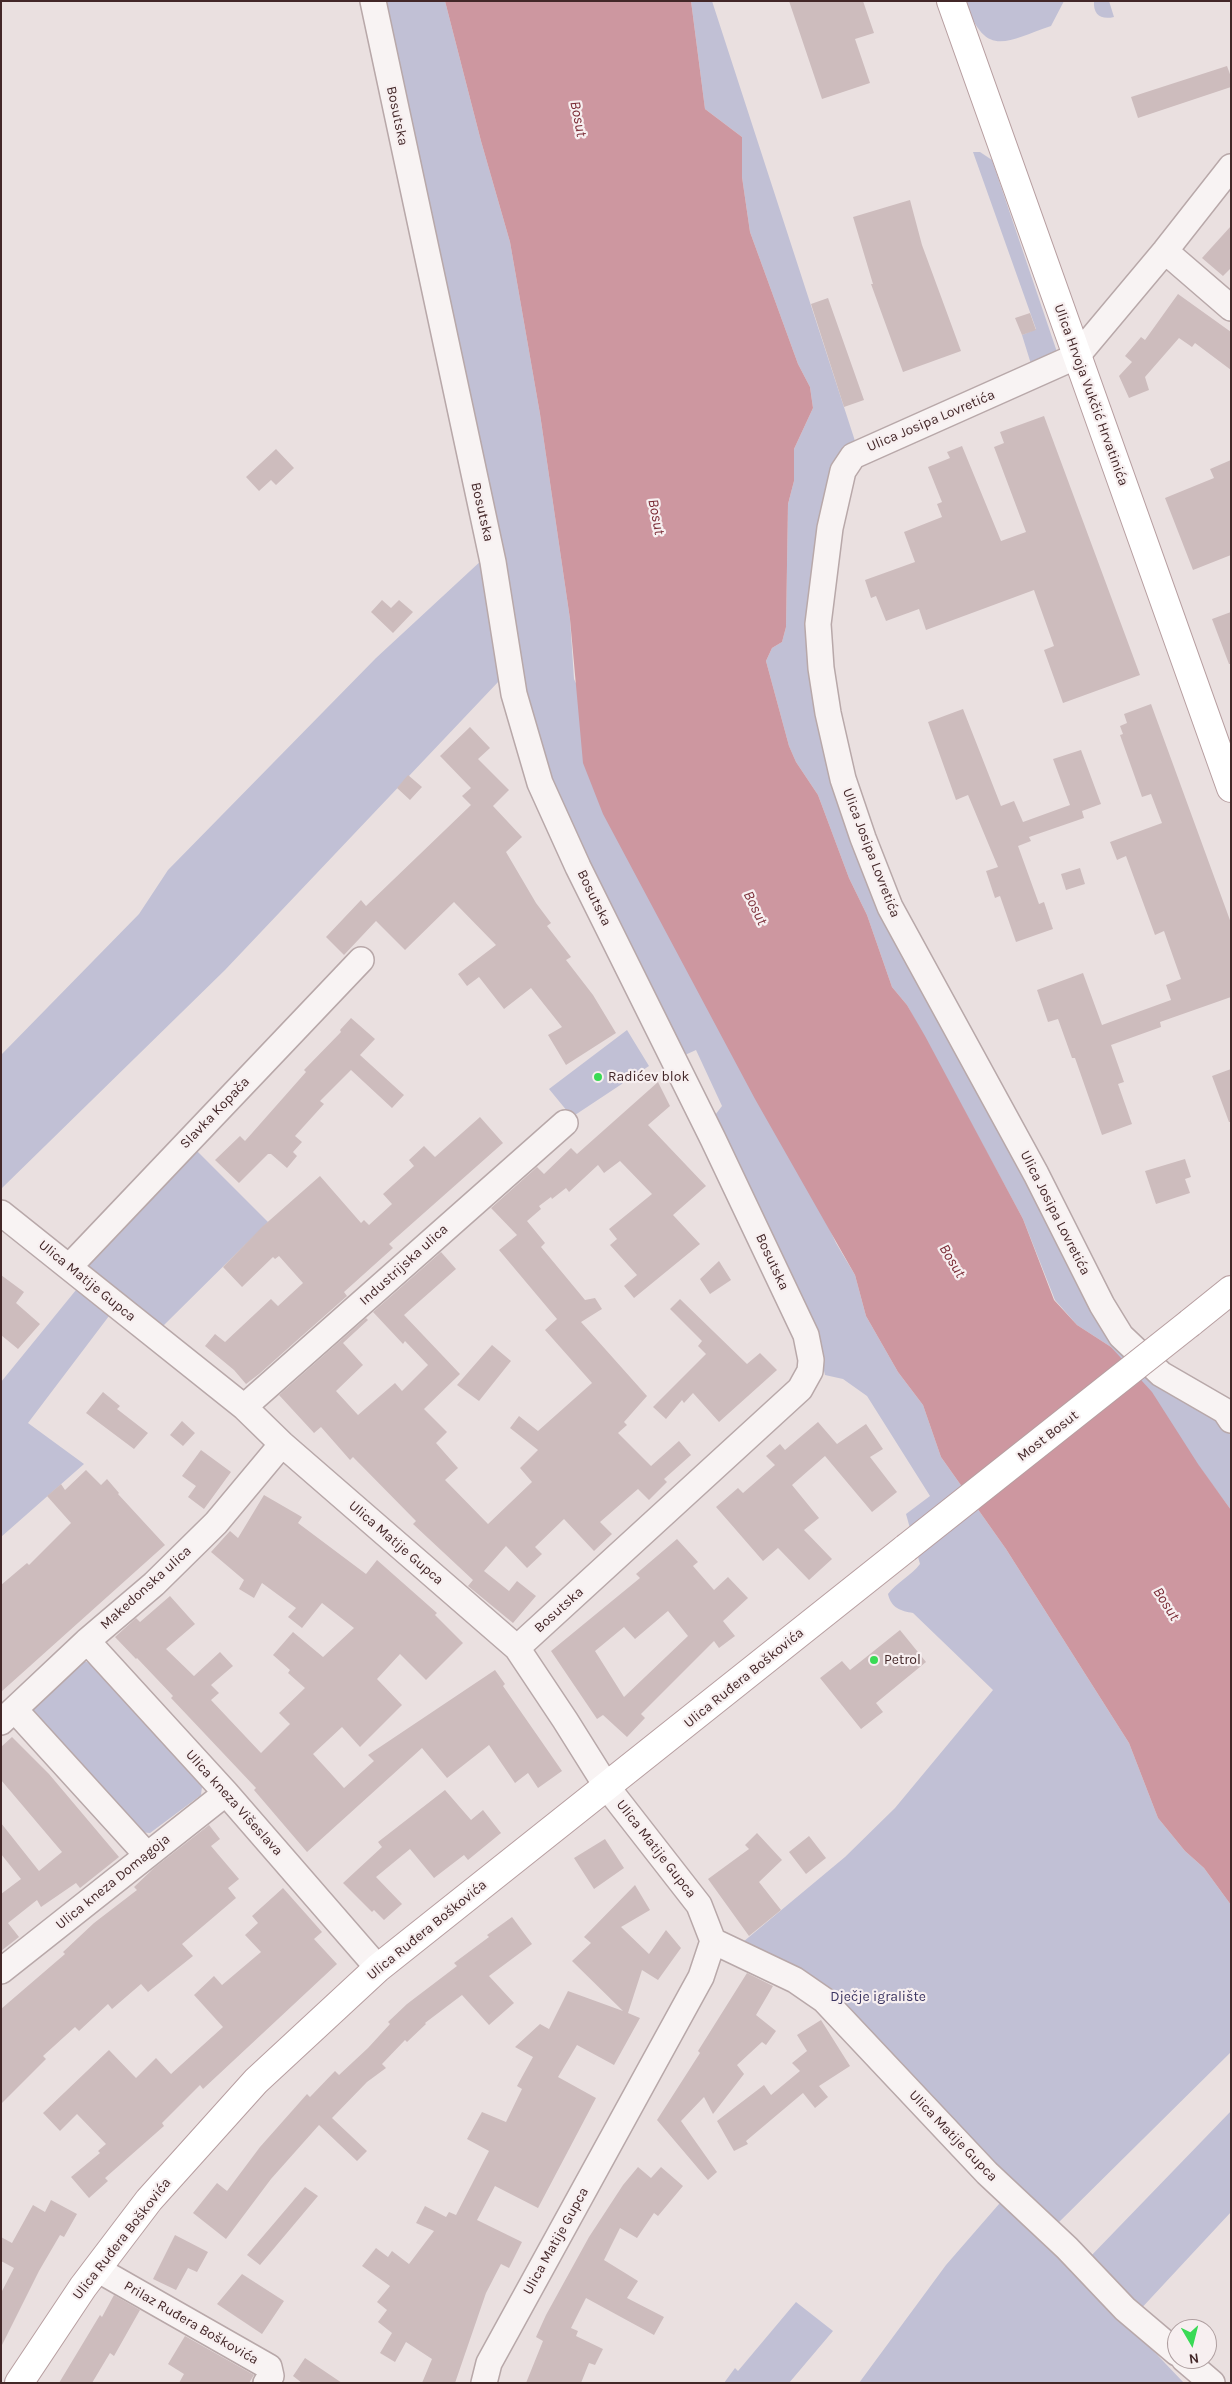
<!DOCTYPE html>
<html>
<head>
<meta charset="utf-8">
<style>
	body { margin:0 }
	#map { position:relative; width:1232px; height:2384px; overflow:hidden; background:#eae0e0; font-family:Karla,sans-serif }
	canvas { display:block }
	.frame { position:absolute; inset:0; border:2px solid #432728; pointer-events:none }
	.north { position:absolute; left:1167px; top:2319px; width:50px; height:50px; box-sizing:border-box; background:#f7eff0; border:1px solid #af9fa0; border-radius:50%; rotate:172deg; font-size:14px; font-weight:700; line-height:20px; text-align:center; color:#432728 }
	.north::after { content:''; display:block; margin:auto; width:18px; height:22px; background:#39da55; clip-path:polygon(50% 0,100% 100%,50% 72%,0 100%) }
</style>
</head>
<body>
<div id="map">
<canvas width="1232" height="2384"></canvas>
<div class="frame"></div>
<div class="north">N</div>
</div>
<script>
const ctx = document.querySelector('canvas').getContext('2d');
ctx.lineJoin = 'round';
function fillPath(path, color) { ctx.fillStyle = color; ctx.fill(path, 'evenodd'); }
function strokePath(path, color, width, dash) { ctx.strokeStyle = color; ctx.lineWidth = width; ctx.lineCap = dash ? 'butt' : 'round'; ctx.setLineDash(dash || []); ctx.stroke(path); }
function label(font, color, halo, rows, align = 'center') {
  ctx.font = font + ' Karla,sans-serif'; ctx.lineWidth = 4.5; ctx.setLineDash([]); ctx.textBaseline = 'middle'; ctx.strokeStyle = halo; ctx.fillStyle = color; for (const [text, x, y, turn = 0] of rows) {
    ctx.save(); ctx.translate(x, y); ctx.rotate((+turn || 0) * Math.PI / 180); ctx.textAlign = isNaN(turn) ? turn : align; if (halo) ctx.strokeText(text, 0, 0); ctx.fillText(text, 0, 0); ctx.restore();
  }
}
const green = new Path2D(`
	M 377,1 L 445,1 L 481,141 L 510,242 L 540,414 L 570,619 L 574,679 L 836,1243 L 855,1275 L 866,1316 L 898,1372 L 923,1405 L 941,1457 L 1006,1549 L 1129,1743 L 1158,1818 L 1185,1851 L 1204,1868 L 1231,1905 L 1231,2052 L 1054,2227 L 874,2041 L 737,1947 L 845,1857 L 895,1808 L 993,1690 L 913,1613 C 901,1611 891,1608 888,1594 C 897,1582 911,1576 920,1564 L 906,1514 L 930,1496 L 867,1396 L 843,1379 L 825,1375 L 815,1332 L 712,1119 L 722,1106 L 696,1050 L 685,1055 L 571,829 L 537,747 Z
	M 691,1 L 712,1 L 855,441 L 843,451 L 824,523 L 834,770 L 1096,1315 L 1215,1412 L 1231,1436 L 1231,1510 L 1111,1347 L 1077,1325 L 1055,1300 L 1023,1219 L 907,1005 L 892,987 L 867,915 L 849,878 L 818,795 L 796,762 L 789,746 L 766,661 L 772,648 L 782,642 L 786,627 L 788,504 L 794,481 L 794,449 L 813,408 L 810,387 L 798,364 L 750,232 L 742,177 L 742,137 L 705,109 Z
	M 965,1 L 1064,1 L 1051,26 C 1004,42 986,59 965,1 Z
	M 1094,1 L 1109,1 L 1114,17 C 1101,20 1093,15 1094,1 Z
	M 973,152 L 980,152 L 992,160 L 1057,352 L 1031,364 L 1022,335 L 1036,329 Z
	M 483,559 L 505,669 L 499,681 L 225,970 L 1,1189 L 1,1055 L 139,914 L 168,870 L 376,658 Z
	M 627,1030 L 649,1066 L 572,1117 L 549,1089 Z
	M 193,1147 L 268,1222 L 163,1326 L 82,1263 Z
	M 76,1290 L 109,1316 L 28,1423 L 84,1464 L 1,1537 L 1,1382 Z
	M 78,1661 L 87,1662 L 95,1667 L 202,1787 L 201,1795 L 150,1833 L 139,1832 L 33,1722 L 31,1707 Z
	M 1231,2111 L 1231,2212 L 1137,2313 L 1088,2259 Z
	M 1006,2196 L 1184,2383 L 859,2383 L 946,2265 Z
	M 796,2302 L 833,2331 L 789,2383 L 724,2383 L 735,2368 L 738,2371 Z`);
const water = new Path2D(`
	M 445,1 L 691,1 L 705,109 L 742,137 L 742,177 L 750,232 L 798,364 L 810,387 L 813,408 L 794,449 L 794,481 L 788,504 L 786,627 L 782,642 L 772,648 L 766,661 L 789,746 L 796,762 L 818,795 L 849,878 L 867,915 L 892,987 L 907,1005 L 925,1036 L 1023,1219 L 1054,1300 L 1077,1325 L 1111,1347 L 1152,1392 L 1198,1464 L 1231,1510 L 1231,1905 L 1204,1868 L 1185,1851 L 1158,1818 L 1129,1743 L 1006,1549 L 941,1457 L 923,1405 L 898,1372 L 866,1316 L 855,1275 L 755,1099 L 603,814 L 583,763 L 570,619 L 540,414 L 510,242 L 481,141 Z`);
const building = new Path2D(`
	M 789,1 L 863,1 L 874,33 L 855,39 L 870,83 L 822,99 Z
	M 1227,66 L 1231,77 L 1231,87 L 1138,118 L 1131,97 Z
	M 910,200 L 922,245 L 961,351 L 903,372 L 871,284 L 873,284 L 853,217 Z
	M 1231,226 L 1231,268 L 1223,276 L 1202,258 Z
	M 1178,294 L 1231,332 L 1231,370 L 1195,343 L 1192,347 L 1179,338 L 1145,377 L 1149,390 L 1129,398 L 1119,376 L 1132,362 L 1125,356 L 1141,337 L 1145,340 Z
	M 828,298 L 864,400 L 844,407 L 811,304 Z
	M 1030,313 L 1036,330 L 1022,335 L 1015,318 Z
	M 1044,416 L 1140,675 L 1063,703 L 1044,650 L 1054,646 L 1034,590 L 926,630 L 919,609 L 886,621 L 876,596 L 871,598 L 865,580 L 915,562 L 904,532 L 942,517 L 937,504 L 942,502 L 928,467 L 950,458 L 947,452 L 962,446 L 1001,541 L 1026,532 L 994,447 L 1004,443 L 1000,432 Z
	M 276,449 L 294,468 L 276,485 L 271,480 L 259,491 L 246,477 Z
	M 1231,460 L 1231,555 L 1193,570 L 1165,498 L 1214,478 L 1210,469 Z
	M 382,600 L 391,608 L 399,600 L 413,612 L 393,633 L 371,612 Z
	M 1231,612 L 1231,664 L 1229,664 L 1212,619 Z
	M 1151,704 L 1231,923 L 1231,997 L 1160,1022 L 1161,1027 L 1111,1045 L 1124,1082 L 1118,1084 L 1132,1124 L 1102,1135 L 1075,1058 L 1072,1058 L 1058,1019 L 1048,1022 L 1037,990 L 1083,973 L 1102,1025 L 1171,1000 L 1166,985 L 1181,979 L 1164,931 L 1155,935 L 1126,856 L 1117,860 L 1110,842 L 1162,823 L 1151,794 L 1142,797 L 1120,735 L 1123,734 L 1120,726 L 1127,723 L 1124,714 Z
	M 963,709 L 1001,806 L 1014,801 L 1023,822 L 1070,805 L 1053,759 L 1081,750 L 1101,804 L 1082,811 L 1084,818 L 1029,837 L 1031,841 L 1018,846 L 1039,904 L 1044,902 L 1053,929 L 1016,942 L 1000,896 L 995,898 L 986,871 L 998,867 L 968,795 L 956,800 L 928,722 Z
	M 470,727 L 490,748 L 478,759 L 509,790 L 493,806 L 522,837 L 506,852 L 536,903 L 551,923 L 547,926 L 571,957 L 566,960 L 593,995 L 616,1033 L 566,1065 L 548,1035 L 562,1027 L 531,988 L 504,1009 L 479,977 L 467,986 L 458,974 L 496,945 L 454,902 L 405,950 L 376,921 L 344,955 L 326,937 L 361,900 L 366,906 L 471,805 L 462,796 L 471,788 L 440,756 Z
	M 408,775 L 422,787 L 410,800 L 397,788 Z
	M 1080,868 L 1085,884 L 1066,890 L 1061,874 Z
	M 351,1018 L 375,1039 L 360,1055 L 404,1095 L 392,1108 L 351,1070 L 320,1101 L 324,1104 L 295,1136 L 302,1142 L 293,1152 L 297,1156 L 287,1168 L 271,1154 L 268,1154 L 239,1183 L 215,1160 L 240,1136 L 245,1141 L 306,1072 L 304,1070 L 341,1032 L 340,1030 Z
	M 1231,1069 L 1231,1122 L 1229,1122 L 1212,1076 Z
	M 658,1082 L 670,1106 L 648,1125 L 706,1186 L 673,1215 L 700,1244 L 634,1298 L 624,1286 L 637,1275 L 610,1245 L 617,1239 L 609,1229 L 652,1194 L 620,1161 L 604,1173 L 598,1165 L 569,1192 L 566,1188 L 552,1199 L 551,1197 L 539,1206 L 541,1209 L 527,1221 L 545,1243 L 541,1247 L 585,1300 L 595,1298 L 602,1309 L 581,1322 L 647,1396 L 624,1422 L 627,1425 L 618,1433 L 651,1466 L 679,1441 L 691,1455 L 664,1479 L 667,1482 L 649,1500 L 638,1489 L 600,1522 L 612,1534 L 594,1551 L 564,1519 L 535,1547 L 542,1554 L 527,1568 L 506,1546 L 484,1571 L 509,1591 L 517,1581 L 536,1596 L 513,1623 L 468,1586 L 473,1580 L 413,1524 L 416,1521 L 353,1457 L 350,1460 L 321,1427 L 314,1433 L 279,1395 L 366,1318 L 368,1320 L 343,1343 L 363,1365 L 336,1391 L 358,1415 L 395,1383 L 402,1391 L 428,1365 L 405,1341 L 403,1344 L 373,1312 L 441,1252 L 456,1269 L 404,1315 L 460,1374 L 424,1409 L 447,1432 L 436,1443 L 458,1468 L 445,1480 L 488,1524 L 532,1482 L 520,1468 L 538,1450 L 510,1428 L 519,1416 L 538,1431 L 592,1383 L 545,1330 L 557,1319 L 499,1250 L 517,1235 L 491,1208 L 537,1167 L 544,1174 L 571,1148 L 577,1154 Z
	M 480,1117 L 503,1143 L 389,1244 L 393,1248 L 344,1292 L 347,1296 L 259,1374 L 246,1384 L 234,1370 L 205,1346 L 215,1334 L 225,1342 L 271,1299 L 278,1306 L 303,1283 L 279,1256 L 275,1259 L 273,1257 L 242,1287 L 223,1267 L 262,1227 L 320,1176 L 361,1223 L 364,1220 L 369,1225 L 392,1204 L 383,1194 L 414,1166 L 409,1160 L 424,1146 L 435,1157 Z
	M 1185,1159 L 1191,1177 L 1185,1179 L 1190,1193 L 1156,1204 L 1145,1171 Z
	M 719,1261 L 731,1280 L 710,1294 L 700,1279 Z
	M 1,1275 L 24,1292 L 16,1303 L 40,1324 L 18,1349 L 1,1335 Z
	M 680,1299 L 747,1364 L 760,1353 L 777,1370 L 719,1422 L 693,1393 L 684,1403 L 682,1400 L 666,1419 L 653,1407 L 706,1354 L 698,1346 L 702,1341 L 670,1309 Z
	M 492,1345 L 511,1361 L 479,1401 L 457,1385 Z
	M 103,1392 L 120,1406 L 117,1409 L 148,1433 L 134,1449 L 86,1413 Z
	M 182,1421 L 195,1433 L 183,1446 L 170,1435 Z
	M 818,1422 L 837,1444 L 866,1424 L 883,1449 L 870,1457 L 897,1492 L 872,1512 L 825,1456 L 792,1485 L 819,1518 L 804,1530 L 832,1559 L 809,1580 L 778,1548 L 763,1561 L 716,1507 L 738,1488 L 743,1493 L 775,1465 L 766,1456 L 780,1444 L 785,1450 Z
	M 201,1450 L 231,1472 L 204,1509 L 188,1497 L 196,1486 L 182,1476 Z
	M 86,1470 L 101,1485 L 107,1479 L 119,1493 L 118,1494 L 165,1545 L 1,1692 L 1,1585 L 27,1563 L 29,1565 L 71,1523 L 47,1496 L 61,1484 L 65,1490 Z
	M 264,1495 L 302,1517 L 298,1523 L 366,1574 L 377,1560 L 437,1613 L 435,1615 L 463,1643 L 426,1680 L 400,1654 L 377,1679 L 402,1705 L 360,1747 L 342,1727 L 313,1754 L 344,1788 L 374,1761 L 368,1755 L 495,1670 L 505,1684 L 503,1686 L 562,1771 L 538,1788 L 528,1773 L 515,1783 L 489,1745 L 447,1778 L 422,1748 L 307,1852 L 254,1790 L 256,1788 L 171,1698 L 173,1696 L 137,1658 L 136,1659 L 115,1637 L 136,1618 L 140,1622 L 170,1596 L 195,1624 L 166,1649 L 194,1676 L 220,1652 L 233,1666 L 211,1685 L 219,1693 L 211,1700 L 261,1753 L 290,1724 L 279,1713 L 305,1688 L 288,1673 L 290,1670 L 273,1655 L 293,1632 L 323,1657 L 354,1628 L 322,1603 L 302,1628 L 288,1617 L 296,1608 L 262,1583 L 254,1598 L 239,1589 L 244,1580 L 211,1552 L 230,1531 L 238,1538 Z
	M 677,1539 L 698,1562 L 693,1566 L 714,1590 L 728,1577 L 748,1598 L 723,1621 L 735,1636 L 719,1648 L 714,1641 L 641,1714 L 645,1718 L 627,1737 L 603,1715 L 597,1719 L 551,1651 L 640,1578 L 636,1574 ZM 668,1611 L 688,1636 L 624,1697 L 595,1651 L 624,1627 L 635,1639 Z
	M 900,1630 L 926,1662 L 876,1703 L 883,1712 L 861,1729 L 820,1678 L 842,1661 L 850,1670 Z
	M 12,1737 L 49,1774 L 119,1857 L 80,1888 L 76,1883 L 41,1907 L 37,1900 L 8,1923 L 19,1937 L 1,1951 L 1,1894 L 21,1879 L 1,1854 L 1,1823 L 39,1871 L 62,1852 L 1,1780 L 1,1747 Z
	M 445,1790 L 471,1820 L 483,1810 L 501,1833 L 468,1860 L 464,1855 L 434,1878 L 410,1849 L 376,1877 L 402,1904 L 384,1920 L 374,1910 L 372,1912 L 343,1883 L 382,1847 L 378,1842 Z
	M 209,1825 L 220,1839 L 211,1846 L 239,1879 L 228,1888 L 236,1898 L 182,1944 L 193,1956 L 148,1992 L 141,1984 L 112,2009 L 108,2004 L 79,2031 L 75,2027 L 43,2056 L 46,2059 L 1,2104 L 1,2009 L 65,1954 L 63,1952 L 94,1923 L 137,1890 L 134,1887 L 154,1868 Z
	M 757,1833 L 782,1860 L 759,1882 L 781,1910 L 749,1936 L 708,1879 L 749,1849 L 745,1845 Z
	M 809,1836 L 826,1858 L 806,1874 L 789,1852 Z
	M 605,1839 L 624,1868 L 594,1889 L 574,1858 Z
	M 635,1885 L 650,1910 L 621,1927 L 649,1954 L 666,1930 L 681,1948 L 658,1980 L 642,1970 L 628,2013 L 640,2018 L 614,2065 L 577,2045 L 558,2077 L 596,2098 L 538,2208 L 495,2186 L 477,2220 L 522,2242 L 509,2268 L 501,2264 L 486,2293 L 455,2383 L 422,2383 L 432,2359 L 406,2342 L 395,2362 L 380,2353 L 392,2333 L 378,2322 L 387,2310 L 377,2302 L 390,2286 L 362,2266 L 376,2248 L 388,2257 L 392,2251 L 409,2264 L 434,2231 L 416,2223 L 425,2206 L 446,2217 L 449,2212 L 456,2215 L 489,2151 L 467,2139 L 482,2112 L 506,2122 L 522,2089 L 517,2086 L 533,2057 L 515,2047 L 540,2024 L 549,2029 L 568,1991 L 623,2011 L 572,1961 L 591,1943 L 584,1937 Z
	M 283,1888 L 322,1932 L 314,1939 L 337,1964 L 203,2089 L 200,2085 L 162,2123 L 164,2126 L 105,2178 L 108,2181 L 89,2198 L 71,2177 L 100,2153 L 98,2151 L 106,2144 L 77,2114 L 60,2131 L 43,2113 L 109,2050 L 136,2078 L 156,2058 L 171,2074 L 223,2027 L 194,1995 L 214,1976 L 222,1985 L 261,1952 L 245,1935 L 258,1923 L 252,1916 Z
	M 512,1917 L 532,1944 L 489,1976 L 514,2003 L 489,2025 L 462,1995 L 425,2023 L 426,2024 L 407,2042 L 405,2040 L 382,2064 L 386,2068 L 367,2082 L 332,2118 L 367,2151 L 357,2161 L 319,2125 L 271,2179 L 226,2239 L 193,2213 L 217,2183 L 227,2191 L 260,2147 L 307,2094 L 310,2097 L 335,2071 L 339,2075 L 368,2048 L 390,2024 L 388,2022 L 407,2004 L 457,1966 L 454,1963 L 489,1937 L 487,1935 Z
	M 747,1973 L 773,1986 L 756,2015 L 776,2031 L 766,2045 L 762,2042 L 737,2065 L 744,2074 L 713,2114 L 704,2097 L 681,2121 L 717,2172 L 708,2180 L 657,2120 L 700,2053 L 698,2051 Z
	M 821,2020 L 850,2066 L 819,2086 L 828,2097 L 815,2108 L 803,2093 L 746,2141 L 748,2144 L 734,2151 L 717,2121 L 764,2085 L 771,2095 L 800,2071 L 792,2063 L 807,2051 L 797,2035 Z
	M 638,2167 L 651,2178 L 661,2167 L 683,2186 L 658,2216 L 654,2213 L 637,2238 L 620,2228 L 604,2260 L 638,2281 L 627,2298 L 664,2317 L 654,2335 L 586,2298 L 571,2328 L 578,2331 L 576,2336 L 603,2349 L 595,2365 L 589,2363 L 581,2383 L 526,2383 L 543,2341 L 536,2337 L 546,2315 L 589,2237 L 623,2185 Z
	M 305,2187 L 318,2196 L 260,2265 L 247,2255 Z
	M 51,2200 L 77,2214 L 64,2237 L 60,2235 L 39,2271 L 1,2347 L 1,2293 L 14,2268 L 1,2261 L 1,2237 L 12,2243 L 33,2205 L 45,2212 Z
	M 175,2235 L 208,2252 L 197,2272 L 188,2268 L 176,2290 L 153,2279 Z
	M 242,2274 L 284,2301 L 262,2334 L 217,2304 Z
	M 114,2295 L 140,2310 L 114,2356 L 110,2353 L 92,2383 L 59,2383 L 100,2315 L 102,2317 Z
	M 185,2336 L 254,2375 L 249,2383 L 179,2383 L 184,2374 L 168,2364 Z
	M 305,2358 L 342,2383 L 302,2383 L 293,2376 Z`);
const minor = new Path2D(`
	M 373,1 L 493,562 L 514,694 L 540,783 L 578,867 L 713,1139 L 806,1335 L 811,1360 L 810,1371 L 800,1389 L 517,1648
	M 1231,167 L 1165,251 L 1077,356 L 853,456 L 843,471 L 830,528 L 818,624 L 821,668 L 828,713 L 843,779 L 863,838 L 890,907 L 1036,1174 L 1102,1305 L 1121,1336 L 1161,1374 L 1225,1411 L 1231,1420
	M 1165,251 L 1231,308
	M 1,1213 L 244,1407 L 282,1444 L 517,1648 L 565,1720 L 607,1787 L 699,1905 L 713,1941 L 701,1977 L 489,2363 L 484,2383
	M 69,1267 L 361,960
	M 244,1407 L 565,1123
	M 87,1641 L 226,1793 L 378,1968
	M 15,1710 L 147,1855
	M 1,1722 L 87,1641 L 154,1584 L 216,1523 L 282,1444
	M 713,1941 L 795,1980 L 824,2000 L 987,2173 L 1067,2248 L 1125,2309 L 1177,2353
	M 1,1971 L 226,1793
	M 97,2269 L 269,2367 L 271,2376 L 266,2383
	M 1184,2359 L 1212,2383`);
const major = new Path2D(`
	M 951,1 L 1231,788
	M 1190,1323 L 1231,1290
	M 19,2383 L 83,2287 L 149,2200 L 256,2081 L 378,1968 L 906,1548`);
const majorBridge = new Path2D(`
	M 906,1548 L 1190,1323`);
const markers = [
	[598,1077,5,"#39da55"],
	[874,1660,5,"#39da55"]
];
const streetNames = [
	["Bosutska",397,116,78],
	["Ulica Hrvoja Vukčić Hrvatinića",1091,395,70],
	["Ulica Josipa Lovretića",931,421,-23],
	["Bosutska",482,512,77],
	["Ulica Josipa Lovretića",871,853,69],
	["Bosutska",594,898,64],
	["Slavka Kopača",215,1113,-46],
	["Ulica Josipa Lovretića",1055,1213,63],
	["Bosutska",772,1262,65],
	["Industrijska ulica",404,1265,-42],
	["Ulica Matije Gupca",87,1281,39],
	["Most Bosut",1048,1436,-38],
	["Ulica Matije Gupca",396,1543,41],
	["Makedonska ulica",146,1588,-42],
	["Bosutska",559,1610,-42],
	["Ulica Ruđera Boškovića",744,1678,-39],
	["Ulica kneza Višeslava",234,1803,48],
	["Ulica Matije Gupca",656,1849,52],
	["Ulica kneza Domagoja",113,1882,-39],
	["Ulica Ruđera Boškovića",427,1930,-39],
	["Ulica Matije Gupca",953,2136,46],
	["Ulica Ruđera Boškovića",122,2239,-52],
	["Ulica Matije Gupca",556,2241,-61],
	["Prilaz Ruđera Boškovića",191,2323,30]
];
const poiNames = [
	["Radićev blok",608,1077],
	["Petrol",884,1660]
];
const parkNames = [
	["Dječje igralište",878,1997]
];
const waterNames = [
	["Bosut",578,119,79],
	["Bosut",656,517,79],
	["Bosut",755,908,64],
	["Bosut",952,1261,59],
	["Bosut",1166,1604,58]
];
fillPath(green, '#c1c0d5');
fillPath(water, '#cd97a0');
fillPath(building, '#cdbcbd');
strokePath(minor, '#b8a8a9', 28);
strokePath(major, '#b79ea0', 30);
strokePath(minor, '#f8f3f3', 25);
strokePath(major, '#fff', 28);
strokePath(majorBridge, '#b79ea0', 30, []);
strokePath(majorBridge, '#fff', 28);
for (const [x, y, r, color] of markers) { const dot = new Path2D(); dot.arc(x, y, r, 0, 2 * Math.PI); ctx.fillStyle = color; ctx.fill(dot); strokePath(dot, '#f7eff0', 2); }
label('14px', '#432728', '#f7eff0', streetNames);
label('14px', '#432728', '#f7eff0', poiNames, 'left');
label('14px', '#393360', '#f7eff0', parkNames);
label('italic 15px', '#7b2d37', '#f7eff0', waterNames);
</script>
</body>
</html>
